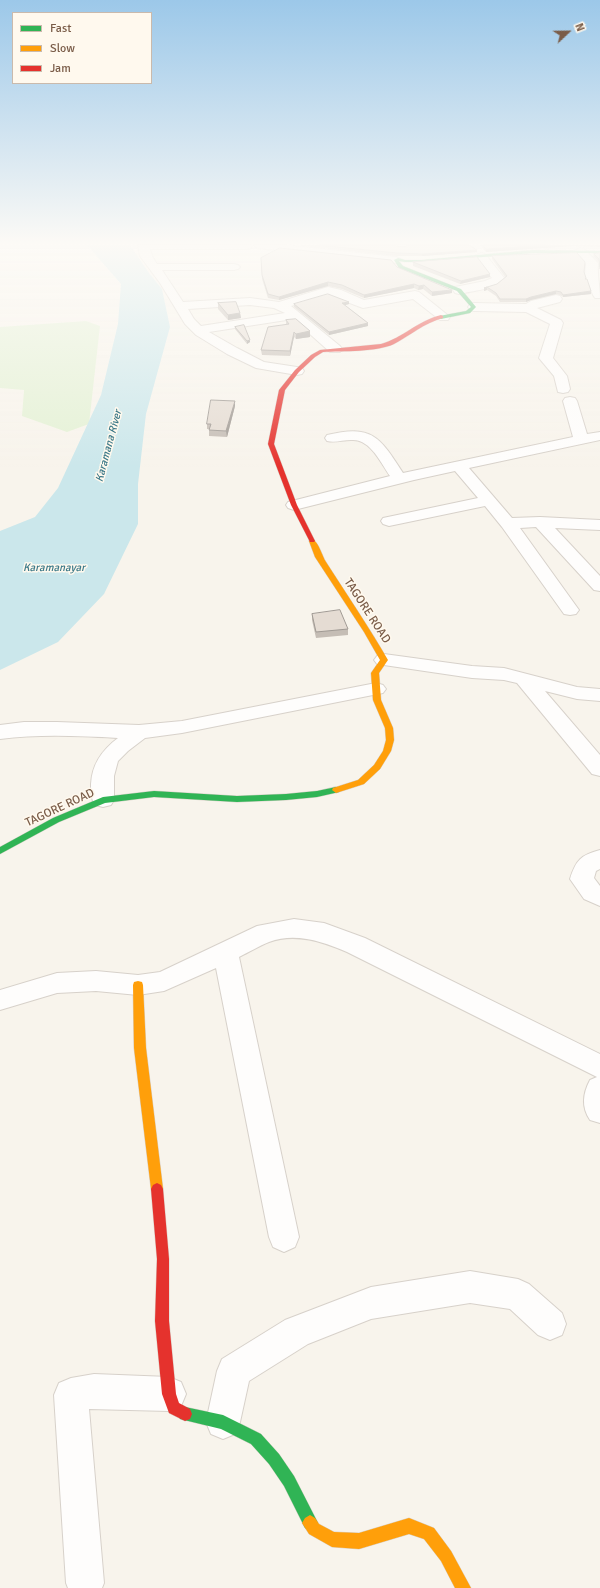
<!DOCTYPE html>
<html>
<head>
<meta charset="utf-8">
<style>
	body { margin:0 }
	#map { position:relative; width:600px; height:1588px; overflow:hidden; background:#f8f4ec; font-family:Signika,sans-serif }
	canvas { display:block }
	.legend { position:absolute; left:12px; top:12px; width:140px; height:72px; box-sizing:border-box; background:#fff9ee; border:1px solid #cabaac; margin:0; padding:5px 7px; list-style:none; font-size:12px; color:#7a5c48 }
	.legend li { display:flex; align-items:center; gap:8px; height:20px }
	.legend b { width:20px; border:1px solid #cabaac }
	.north { position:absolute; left:548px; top:12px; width:40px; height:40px; -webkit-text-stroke:3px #fff9ee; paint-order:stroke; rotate:68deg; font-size:11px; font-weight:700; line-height:16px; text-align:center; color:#7a5c48 }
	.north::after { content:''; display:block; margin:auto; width:14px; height:18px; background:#7a5c48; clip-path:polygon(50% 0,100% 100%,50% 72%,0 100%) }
</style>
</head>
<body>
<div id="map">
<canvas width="600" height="1588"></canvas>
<ul class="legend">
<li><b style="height:5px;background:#30b455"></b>Fast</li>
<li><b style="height:5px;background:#ff9f0a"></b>Slow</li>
<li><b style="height:5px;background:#e5322d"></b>Jam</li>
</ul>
<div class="north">N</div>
</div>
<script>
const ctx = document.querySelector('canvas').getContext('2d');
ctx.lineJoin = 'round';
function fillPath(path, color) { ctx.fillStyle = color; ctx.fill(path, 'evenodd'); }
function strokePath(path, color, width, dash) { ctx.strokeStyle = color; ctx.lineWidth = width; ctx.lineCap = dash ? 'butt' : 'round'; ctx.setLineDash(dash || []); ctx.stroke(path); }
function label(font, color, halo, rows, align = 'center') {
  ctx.font = font + ' Signika,sans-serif'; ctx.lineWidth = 3; ctx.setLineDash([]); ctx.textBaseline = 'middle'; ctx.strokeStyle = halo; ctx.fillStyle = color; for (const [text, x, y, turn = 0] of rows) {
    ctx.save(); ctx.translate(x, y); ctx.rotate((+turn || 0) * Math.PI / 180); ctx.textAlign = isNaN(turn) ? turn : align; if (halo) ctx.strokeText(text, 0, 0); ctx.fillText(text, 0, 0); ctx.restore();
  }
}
const green = new Path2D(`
	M 86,321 L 100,326 L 89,424 L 67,432 L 22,416 L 24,390 L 0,388 L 0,327 Z`);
const water = new Path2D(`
	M 87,245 L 130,245 L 149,273 L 162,289 L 170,327 L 146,414 L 138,484 L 138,524 L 104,594 L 58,642 L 0,670 L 0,531 L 35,517 L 58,488 L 101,395 L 118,324 L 121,284 Z`);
const street = new Path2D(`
	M 138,245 L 251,245 L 252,246 L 251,248 L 247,249 L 150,249 L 152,256 L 157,264 L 234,264 L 238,265 L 240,267 L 238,269 L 234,270 L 162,270 L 183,302 L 250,298 L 279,302 L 328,287 L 341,290 L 364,300 L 415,291 L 419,292 L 450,317 L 448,320 L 440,320 L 413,299 L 363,308 L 328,295 L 291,306 L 340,346 L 342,349 L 340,352 L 330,352 L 293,319 L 209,332 L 237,348 L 264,362 L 297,367 L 302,368 L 304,371 L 302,374 L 297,375 L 256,368 L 227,354 L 196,335 L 185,324 L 160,283 L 140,256 ZM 250,305 L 274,308 L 285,313 L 201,326 L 194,319 L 188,309 Z
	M 253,245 L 284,245 L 396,257 L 402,260 L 396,263 L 258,248 Z
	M 395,245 L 409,245 L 404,248 L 396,247 Z
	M 580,248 L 584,249 L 598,263 C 597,275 600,286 600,298 L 595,298 L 593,295 L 585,275 L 586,264 L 574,251 Z
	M 481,253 L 485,254 L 505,279 C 497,289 471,291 459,294 L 455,293 L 453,290 L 455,287 L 485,281 L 492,278 L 475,256 Z
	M 556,295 L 560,296 L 562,299 L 560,302 L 537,308 L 561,320 L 563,323 L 553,358 L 567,376 L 570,389 L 568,392 L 563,393 L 558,392 L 554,376 L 539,358 L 550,324 L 526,312 L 474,311 L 470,310 L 468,307 L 470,304 L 474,303 L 526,304 L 531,301 Z
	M 570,397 L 575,398 L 577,401 L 587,434 L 600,432 L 600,440 L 469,468 L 512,518 L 540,517 L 600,520 L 600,530 L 555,528 L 600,576 L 600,591 L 594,590 L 536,527 L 520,528 L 579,610 L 576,614 L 570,615 L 564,614 L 502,527 L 485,506 L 389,526 L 383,524 L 381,521 L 383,518 L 478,498 L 455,471 L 414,480 L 294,510 L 288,508 L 286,505 L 288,502 L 390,476 C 381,463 370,438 351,440 C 343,440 335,443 327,441 L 325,438 L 327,435 C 372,424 380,437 403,473 L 573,437 L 563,401 L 565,398 Z
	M 384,654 L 472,666 L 504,668 L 577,687 L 600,689 L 600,701 L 577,699 L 545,691 L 600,755 L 600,776 L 592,774 L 517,683 L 504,680 L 472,678 L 377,664 L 374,660 L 377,656 Z
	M 376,683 L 383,685 L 386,689 L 383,693 L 182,733 L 145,738 L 128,751 L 118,761 L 114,776 L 114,800 L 111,805 L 103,807 L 95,805 C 91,799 91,792 91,784 C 92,764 102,750 118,738 C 78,736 40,734 0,739 L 0,725 L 24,722 L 57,722 L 139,725 L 182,721 Z
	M 600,850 L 600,869 L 596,871 L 594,878 L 600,886 L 600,906 L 584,899 L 570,879 C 576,860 581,855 600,850 Z
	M 294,919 L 324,923 L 365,938 L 600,1054 L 600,1123 L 590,1120 C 581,1107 583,1093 590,1080 L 597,1077 L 347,952 C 323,942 296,932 269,942 C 259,946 249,952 239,957 L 299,1237 L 295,1247 L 284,1252 L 273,1247 L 269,1237 L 216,968 L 164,991 L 138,995 L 96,991 L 57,993 L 0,1010 L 0,990 L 57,973 L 96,971 L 138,975 L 160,972 L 257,926 Z
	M 470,1271 L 518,1279 L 529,1284 L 562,1313 L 566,1324 L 562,1335 L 550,1340 L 538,1335 L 510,1309 L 470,1303 L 371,1319 L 308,1344 L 249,1381 L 240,1422 L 235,1434 L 223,1439 L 211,1434 L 206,1422 L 217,1371 L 222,1359 L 285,1320 L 371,1287 Z
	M 94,1374 L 169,1377 L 181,1382 L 186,1394 L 181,1406 L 169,1411 L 89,1409 L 104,1583 L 102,1588 L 68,1588 L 66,1583 L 54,1395 L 59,1383 L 71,1378 Z`);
const fast = new Path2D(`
	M 533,250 L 600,251 L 600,253 L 533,253 L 422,262 L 405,262 L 399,261 L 403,266 L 461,289 L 476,307 L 470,313 L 441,319 L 439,318 L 439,316 L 466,311 L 471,307 L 457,291 L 399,268 L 394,260 L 398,258 L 405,260 L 422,260 Z
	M 336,787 L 340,790 L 339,792 L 317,797 L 286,800 L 237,802 L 154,797 L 105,803 L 59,822 L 0,854 L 0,847 L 53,818 L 103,797 L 154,791 L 237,796 L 286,794 L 317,791 Z
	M 185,1407 L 223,1415 L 261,1434 L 279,1454 L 294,1476 L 318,1523 L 315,1528 L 310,1531 L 305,1528 L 284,1486 L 269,1464 L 251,1444 L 221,1429 L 180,1419 L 178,1414 L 180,1409 Z`);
const slow = new Path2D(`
	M 312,539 C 319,542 322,556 326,562 C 347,595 369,627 388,660 L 379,673 L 381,700 L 393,728 L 394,740 L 391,751 L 380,769 L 364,784 L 336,793 L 332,790 L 333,788 L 358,780 L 374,765 L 383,751 L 386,740 L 385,728 L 373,700 L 371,673 L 380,660 L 364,632 L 315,557 L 309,541 Z
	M 138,981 L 142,982 L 143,985 L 146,1048 L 163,1189 L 161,1193 L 157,1195 L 153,1193 L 151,1189 L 134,1048 L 133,985 L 134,982 Z
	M 310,1515 L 315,1518 L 319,1524 L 334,1532 L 359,1533 L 409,1518 L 434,1528 L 451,1551 L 471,1588 L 455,1588 L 441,1561 L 424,1539 L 409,1534 L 359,1549 L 332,1547 L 309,1534 L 302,1523 L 305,1518 Z`);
const jam = new Path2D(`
	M 441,315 L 443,316 L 443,318 C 424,323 411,335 394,344 C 378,352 342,351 323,352 L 315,357 L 299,372 L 285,390 L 274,444 L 297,505 L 315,541 L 314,542 L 310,542 L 291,505 L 268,444 L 279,390 L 295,370 L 311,355 L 320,350 L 381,344 C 403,338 417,321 441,315 Z
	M 157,1183 L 161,1185 L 163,1189 L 169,1259 L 169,1321 L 176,1394 L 179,1403 L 190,1409 L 192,1414 L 190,1419 L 185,1421 L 169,1413 L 162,1394 L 155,1321 L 157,1259 L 151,1189 L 153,1185 Z`);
const wall = new Path2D(`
	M 294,245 L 395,245 L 396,246 L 404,247 L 477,250 L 477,252 L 422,256 L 396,256 Z
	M 480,245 L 600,245 L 600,247 L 572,246 L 486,252 Z
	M 600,253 L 600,269 L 599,269 L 599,262 L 593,256 L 594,254 Z
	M 492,256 L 584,272 L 591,294 L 563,297 L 560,295 L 556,294 L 531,300 L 526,302 L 500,302 L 496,296 L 487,290 L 484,291 L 484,288 L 497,284 L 505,277 L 492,259 Z
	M 261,258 L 397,267 L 452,293 L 432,296 L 423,289 L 418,290 L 414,288 L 364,298 L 342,289 L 328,286 L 279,300 L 268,298 L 262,279 Z
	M 413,262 L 490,274 L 490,277 L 460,284 L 413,266 Z
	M 218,303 L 240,313 L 241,318 L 228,320 L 218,309 Z
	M 294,304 L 349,304 L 345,305 L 368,323 L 368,326 L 329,335 L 294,307 Z
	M 286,320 L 310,331 L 310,337 L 296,339 L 294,337 L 290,356 L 262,355 L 261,350 L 286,325 Z
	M 235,327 L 250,342 L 247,344 L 235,329 Z
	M 235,406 L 227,437 L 209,436 L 209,429 L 207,429 L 207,424 Z
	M 312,614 L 348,629 L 348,635 L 316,638 L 312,620 Z`);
const shadedWall = new Path2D(`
	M 549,245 L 572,245 L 572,246 L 486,252 L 486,249 Z
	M 477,250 L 477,252 L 422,256 L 422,254 Z
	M 490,274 L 490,277 L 460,284 L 461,281 Z
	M 328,282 L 328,286 L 279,300 L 279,297 Z
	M 414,284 L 414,288 L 364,298 L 364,295 Z
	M 424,285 L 423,289 L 418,290 L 419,286 Z
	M 487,287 L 487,290 L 484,291 L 484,288 Z
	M 452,290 L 452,293 L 432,296 L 432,292 Z
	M 556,291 L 556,294 L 531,300 L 526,302 L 526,299 L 531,297 Z
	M 591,291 L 591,294 L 563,297 L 563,295 Z
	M 349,302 L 349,304 L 342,306 L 342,303 Z
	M 240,313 L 241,318 L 228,320 L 228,315 Z
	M 368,323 L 368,326 L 329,335 L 329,332 Z
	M 310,331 L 310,337 L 296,339 L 296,334 Z
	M 294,332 L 294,337 L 290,356 L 290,351 Z
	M 250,340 L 250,342 L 247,344 L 247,341 Z
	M 235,401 L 235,406 L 227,437 L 226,431 Z`);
const building = new Path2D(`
	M 318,245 L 395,245 L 396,246 L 404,247 L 408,245 L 469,245 L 477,250 L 422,254 L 397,253 Z
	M 483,245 L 549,245 L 486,249 Z
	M 280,248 L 391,260 L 397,267 L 452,290 L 432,292 L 424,285 L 419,286 L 414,284 L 364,295 L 342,285 L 328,282 L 279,297 L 268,294 L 262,275 L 261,258 Z
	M 577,253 L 585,262 L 584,272 L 586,278 L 585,279 L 587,279 L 591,291 L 563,295 L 561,292 L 556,291 L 531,297 L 526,299 L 500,299 L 496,293 L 487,287 L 484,288 L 497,284 L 507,276 L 492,256 Z
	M 600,253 L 600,267 L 599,259 L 594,254 Z
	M 477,257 L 490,274 L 461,281 L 413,262 Z
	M 328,294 L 349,302 L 342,303 L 368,323 L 329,332 L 294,304 Z
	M 236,302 L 240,313 L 228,315 L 218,303 Z
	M 296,319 L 310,331 L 296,334 L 294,332 L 290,351 L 261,350 L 268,327 L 289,324 L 286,320 Z
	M 244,325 L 250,340 L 247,341 L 235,327 Z
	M 211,400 L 235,401 L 226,431 L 209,430 L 211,424 L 207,424 Z
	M 340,610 L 348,629 L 316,632 L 312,614 Z`);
const farWaternames = [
	["Karamana River",109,446,-75],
	["Karamanayar",54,568]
];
const streetNames = [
	["TAGORE ROAD",367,611,57],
	["TAGORE ROAD",60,808,-25]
];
fillPath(green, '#e4f1d5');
fillPath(water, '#cbe7eb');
strokePath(street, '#d7d1ca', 2);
strokePath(fast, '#d8d0c8', 1);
strokePath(slow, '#d8d0c8', 1);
strokePath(jam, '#d8d0c8', 1);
fillPath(street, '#fefdfc');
fillPath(fast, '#30b455');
fillPath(slow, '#ff9f0a');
fillPath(jam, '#e5322d');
fillPath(wall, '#c5bdb5');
fillPath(shadedWall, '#a09a94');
fillPath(building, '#e5dcd3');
strokePath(building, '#a09a94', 1);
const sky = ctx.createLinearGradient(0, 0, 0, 467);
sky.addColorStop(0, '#9cc8e9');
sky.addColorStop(0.52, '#fcfaf6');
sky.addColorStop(1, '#fcfaf600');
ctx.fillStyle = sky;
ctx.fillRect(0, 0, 600, 467);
label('italic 11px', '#3c7988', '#fff9ee', farWaternames);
label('12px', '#7a5c48', '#fff9ee', streetNames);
</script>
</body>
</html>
